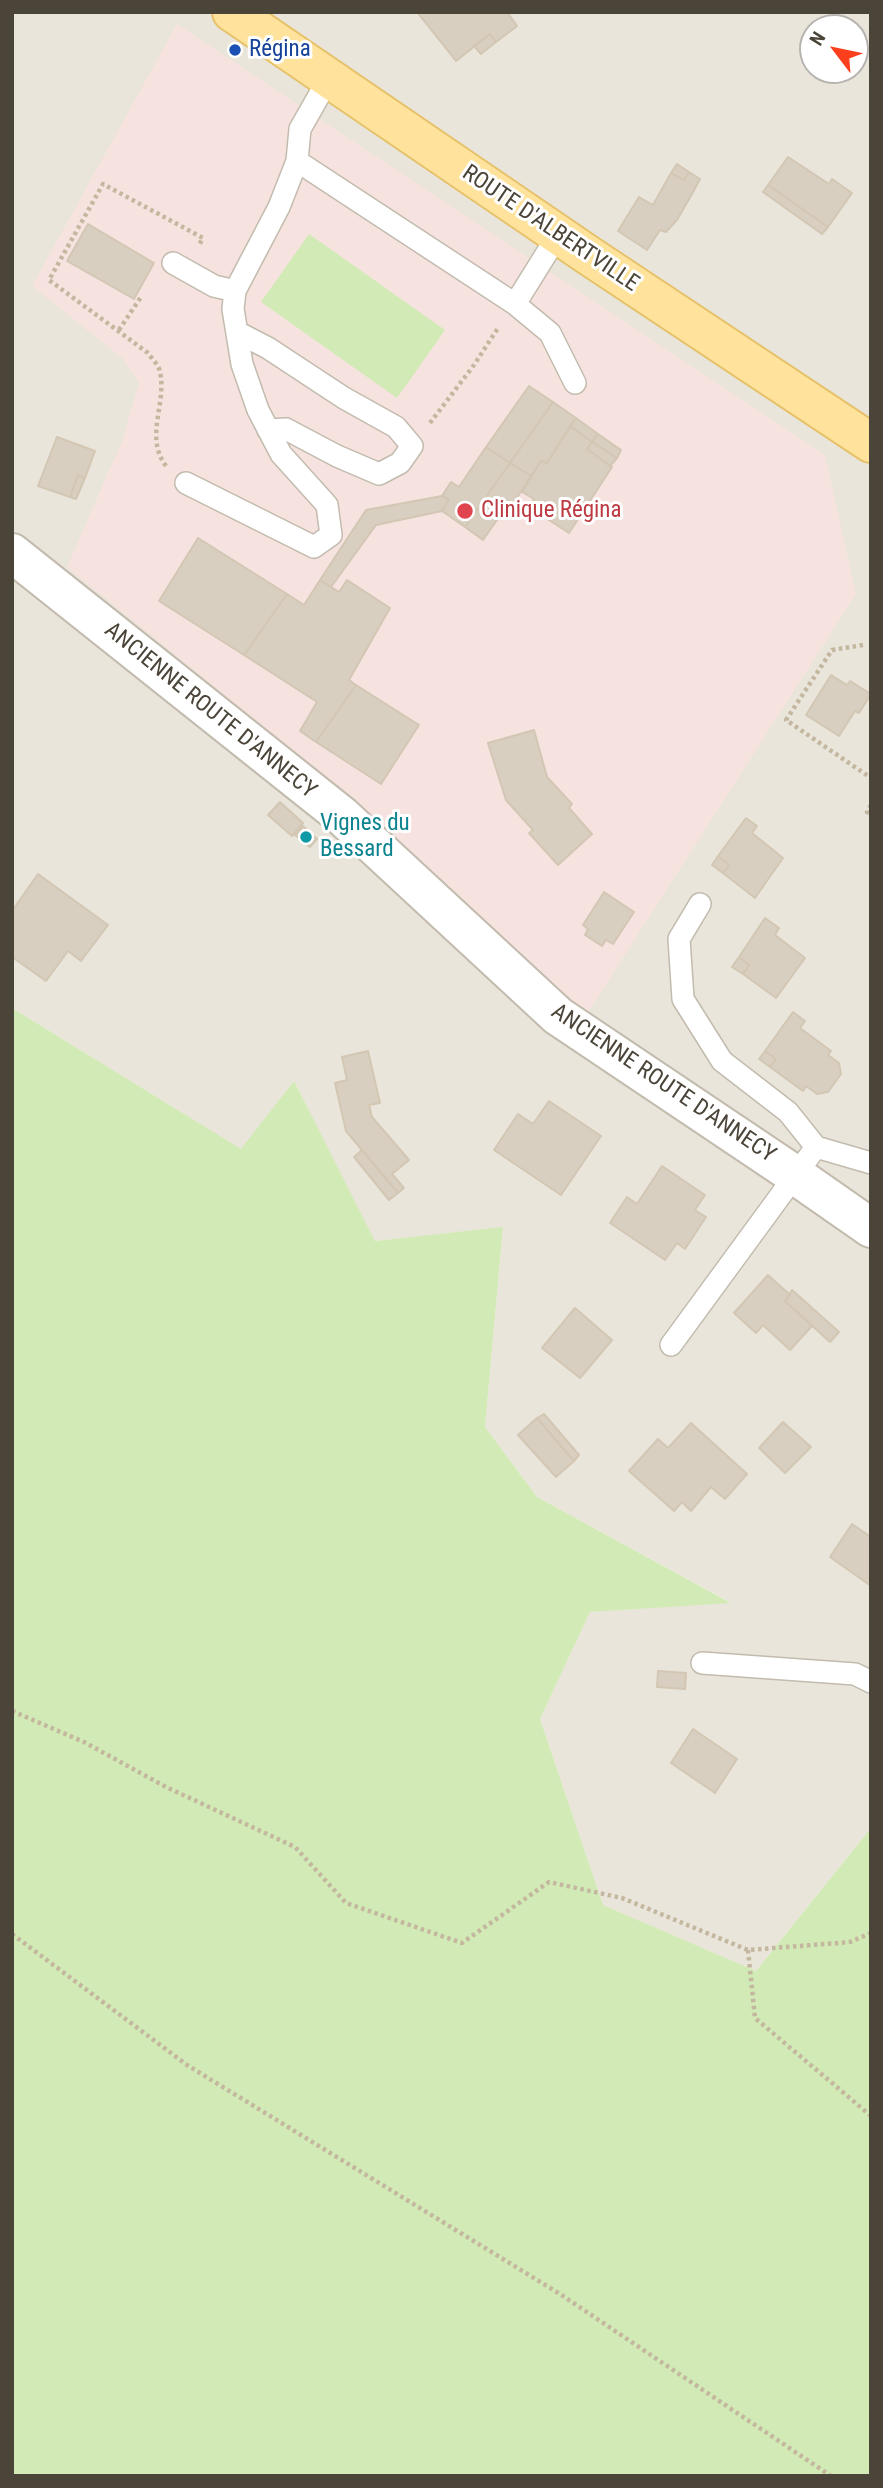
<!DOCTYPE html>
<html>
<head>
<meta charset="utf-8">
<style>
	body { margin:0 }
	#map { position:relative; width:883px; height:2488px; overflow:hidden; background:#f6f3ec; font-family:"Roboto Condensed",sans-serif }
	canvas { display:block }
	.frame { position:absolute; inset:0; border:14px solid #4b4439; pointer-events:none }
	.north { position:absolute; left:799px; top:14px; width:70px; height:70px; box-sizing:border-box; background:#fff; border:2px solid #b7b4b0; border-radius:50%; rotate:302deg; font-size:19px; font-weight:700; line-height:28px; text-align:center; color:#4b4439 }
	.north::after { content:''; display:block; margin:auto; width:24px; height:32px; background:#fc3f1d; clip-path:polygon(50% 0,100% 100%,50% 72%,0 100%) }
</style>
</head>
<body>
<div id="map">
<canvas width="883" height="2488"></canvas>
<div class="frame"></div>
<div class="north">N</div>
</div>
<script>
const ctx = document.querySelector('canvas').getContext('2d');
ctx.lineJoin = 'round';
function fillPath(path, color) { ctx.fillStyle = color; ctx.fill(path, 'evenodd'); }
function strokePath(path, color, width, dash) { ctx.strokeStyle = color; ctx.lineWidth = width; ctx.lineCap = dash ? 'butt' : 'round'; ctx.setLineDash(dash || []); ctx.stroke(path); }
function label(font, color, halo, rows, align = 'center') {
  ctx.font = font + ' "Roboto Condensed",sans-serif'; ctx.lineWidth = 6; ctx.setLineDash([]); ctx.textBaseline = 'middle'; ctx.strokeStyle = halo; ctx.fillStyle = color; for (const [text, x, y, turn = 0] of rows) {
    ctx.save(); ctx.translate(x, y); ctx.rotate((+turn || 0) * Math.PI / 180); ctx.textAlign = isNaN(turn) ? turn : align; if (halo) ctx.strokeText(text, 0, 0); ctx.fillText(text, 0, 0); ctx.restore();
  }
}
const residential = new Path2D(`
	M 12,12 L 871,12 L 871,1828 L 756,1971 L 603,1905 L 540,1719 L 590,1612 L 730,1602 L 537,1497 L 485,1427 L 503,1228 L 374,1241 L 294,1081 L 242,1150 L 12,1008 ZM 813,28 L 855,28 L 855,70 L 813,70 Z`);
const medical = new Path2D(`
	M 177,24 L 825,455 L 856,594 L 587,1014 L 560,995 L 490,925 L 364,809 L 67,567 L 122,441 L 139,383 L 123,359 L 32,286 Z`);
const green = new Path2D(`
	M 309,234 L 445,330 L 397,398 L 261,302 Z
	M 12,1008 L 241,1149 L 294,1081 L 375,1241 L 503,1227 L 485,1427 L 537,1497 L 731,1603 L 590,1612 L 540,1719 L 603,1905 L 756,1971 L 871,1828 L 871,2476 L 12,2476 Z`);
const building = new Path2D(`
	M 417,12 L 507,12 L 517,26 L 496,42 L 490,34 L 456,61 Z
	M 490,34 L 496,42 L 481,54 L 474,46 Z
	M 788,157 L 829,184 L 832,179 L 852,193 L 828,227 L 768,185 Z
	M 677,164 L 689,172 L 684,180 L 671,173 Z
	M 689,172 L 700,179 L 692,194 L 677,220 L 666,232 L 660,230 L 647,250 L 618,231 L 639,197 L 653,205 L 671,173 L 684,180 Z
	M 768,185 L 828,227 L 822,234 L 763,192 Z
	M 88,224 L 154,263 L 134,299 L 67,261 Z
	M 529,386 L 553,402 L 510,463 L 486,447 Z
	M 553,402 L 576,418 L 547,463 L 541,461 L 531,476 L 510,463 Z
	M 576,418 L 598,434 L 592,442 L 570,426 Z
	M 570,426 L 592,442 L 587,449 L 612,467 L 569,533 L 529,507 L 534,499 L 522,492 L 541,461 L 547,463 Z
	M 598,434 L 621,450 L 617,458 L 592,442 Z
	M 57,437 L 95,451 L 85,478 L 78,475 L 70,497 L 38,486 Z
	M 592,442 L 617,458 L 610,466 L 587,449 Z
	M 486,447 L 510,463 L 465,527 L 442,511 L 449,499 L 442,496 L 451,482 L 459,487 Z
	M 510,463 L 531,476 L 503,519 L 499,517 L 483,540 L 465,527 Z
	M 78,475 L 85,478 L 76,499 L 70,497 Z
	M 442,496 L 449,499 L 442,511 L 376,525 L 331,587 L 320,580 L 366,510 Z
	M 198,538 L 287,594 L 244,655 L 159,601 Z
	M 320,580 L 339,592 L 347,580 L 390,608 L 349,680 L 356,685 L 316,742 L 300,731 L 317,702 L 244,655 L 287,594 L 304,605 Z
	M 831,675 L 847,685 L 850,681 L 871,694 L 859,713 L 855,711 L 839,736 L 806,715 Z
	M 356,685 L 419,725 L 381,784 L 316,742 Z
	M 534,730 L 547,777 L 572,804 L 569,808 L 592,834 L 558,865 L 529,833 L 533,830 L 506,800 L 488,743 Z
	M 280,802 L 303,823 L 292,836 L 268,815 Z
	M 746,818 L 757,826 L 752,833 L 783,858 L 755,898 L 723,873 L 729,865 L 718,856 Z
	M 303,826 L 317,839 L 310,847 L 295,835 Z
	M 718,856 L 729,865 L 723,873 L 712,865 Z
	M 38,874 L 108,925 L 81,961 L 68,951 L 46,981 L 12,957 L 12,911 Z
	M 604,892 L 634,912 L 613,944 L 606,940 L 602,946 L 585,935 L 588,929 L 583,925 Z
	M 765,918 L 779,928 L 775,935 L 805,958 L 776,998 L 743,974 L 749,965 L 739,957 Z
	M 739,957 L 749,965 L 743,974 L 732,967 Z
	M 793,1012 L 805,1021 L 800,1028 L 831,1051 L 828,1055 L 839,1063 L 841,1074 L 828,1092 L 817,1094 L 806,1086 L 803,1091 L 770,1067 L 776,1059 L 765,1051 Z
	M 368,1051 L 380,1103 L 369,1105 L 372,1117 L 409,1160 L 392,1174 L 404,1188 L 398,1193 L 346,1131 L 335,1083 L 347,1080 L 342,1057 Z
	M 765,1051 L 776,1059 L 770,1067 L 759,1059 Z
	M 549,1101 L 601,1136 L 561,1195 L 494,1150 L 518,1114 L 533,1124 Z
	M 362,1150 L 398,1193 L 389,1200 L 354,1157 Z
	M 662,1166 L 705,1195 L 695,1210 L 706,1217 L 685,1249 L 677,1243 L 665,1260 L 610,1223 L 627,1197 L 637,1204 Z
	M 768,1275 L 790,1295 L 785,1301 L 812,1326 L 790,1350 L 763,1325 L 756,1333 L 734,1313 Z
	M 792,1290 L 839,1332 L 830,1342 L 785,1301 Z
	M 575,1308 L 612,1340 L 580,1378 L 542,1348 Z
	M 544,1414 L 579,1455 L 574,1461 L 537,1418 Z
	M 537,1418 L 574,1461 L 556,1477 L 518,1435 Z
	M 783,1422 L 811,1447 L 785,1473 L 759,1448 Z
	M 691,1423 L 747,1474 L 725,1499 L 711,1487 L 691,1511 L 682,1502 L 674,1511 L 629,1471 L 658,1439 L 668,1448 Z
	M 852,1524 L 871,1537 L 871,1586 L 830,1557 Z
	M 658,1671 L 686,1673 L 685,1689 L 657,1687 Z
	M 693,1729 L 737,1759 L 715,1793 L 671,1763 Z`);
const path = new Path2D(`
	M 119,330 L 141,297
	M 430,423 L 474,365 L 498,328
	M 166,466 C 144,437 167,404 160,372 C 159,365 152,359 148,353 L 49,280 L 103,184 L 203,238 L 199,245
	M 863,645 L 832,650 L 786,720 L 871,778
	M 871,805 L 867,812 L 871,814
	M 12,1711 L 84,1742 L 166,1787 L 295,1847 L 346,1903 L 462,1943 L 549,1882 L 622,1898 L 748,1950 L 850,1942 L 871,1933
	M 12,1934 L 187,2065 L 560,2294 L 831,2476
	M 748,1950 L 755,2018 L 871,2116`);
const service = new Path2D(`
	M 329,78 L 300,129 L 297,161 L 515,304 L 558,235
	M 173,263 L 214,286 L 235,291
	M 515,304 L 550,333 L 575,383
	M 237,332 L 268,348 L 344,398 L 396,427 L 412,446 L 400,463 L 379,474 L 337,456 L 286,429 L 268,430
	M 186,483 L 314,547 L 331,535 L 327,505 L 281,454 L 258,410 L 242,364 L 233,309 L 235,291 L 279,207 L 297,161
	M 816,1147 L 871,1163
	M 671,1345 L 816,1147 L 788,1112 L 722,1061 L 683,999 L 679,939 L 700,904
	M 702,1663 L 855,1674 L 871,1682`);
const minor = new Path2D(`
	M 12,553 L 341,815 L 558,1016 L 795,1175 L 871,1228`);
const primary = new Path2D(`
	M 232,12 L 588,255 L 871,443`);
const markers = [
	[235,50,7,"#1a4fb4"],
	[465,511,9,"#e0444e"],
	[306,837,7,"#0f9aa8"]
];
const transitNames = [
	["Régina",249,50]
];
const streetNames = [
	["ROUTE D'ALBERTVILLE",550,229,34],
	["ANCIENNE ROUTE D'ANNECY",210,711,39],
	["ANCIENNE ROUTE D'ANNECY",663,1084,34]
];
const healthNames = [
	["Clinique Régina",481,511]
];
const cultureNames = [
	["Vignes du",320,824],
	["Bessard",320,850]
];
fillPath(residential, '#eae5da');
fillPath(medical, '#f6e3e0');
fillPath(green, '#d2eab5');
fillPath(building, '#d8cfc1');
strokePath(building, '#d3c7b4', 2);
strokePath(service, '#c2bbae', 24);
strokePath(minor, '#c2bbae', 42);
strokePath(primary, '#e6c16a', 42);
strokePath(path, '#c4b79f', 4.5, [3.5, 3.5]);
strokePath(service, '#fff', 21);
strokePath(minor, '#fff', 38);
strokePath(primary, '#ffe39c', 38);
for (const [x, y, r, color] of markers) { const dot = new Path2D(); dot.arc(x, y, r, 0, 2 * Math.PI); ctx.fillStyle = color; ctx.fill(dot); strokePath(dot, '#fff', 2.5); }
label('23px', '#164399', '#fff', transitNames, 'left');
label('23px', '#4b4439', '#fff', streetNames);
label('23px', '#be3a42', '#fff', healthNames, 'left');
label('23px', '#0d838f', '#fff', cultureNames, 'left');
</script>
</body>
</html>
